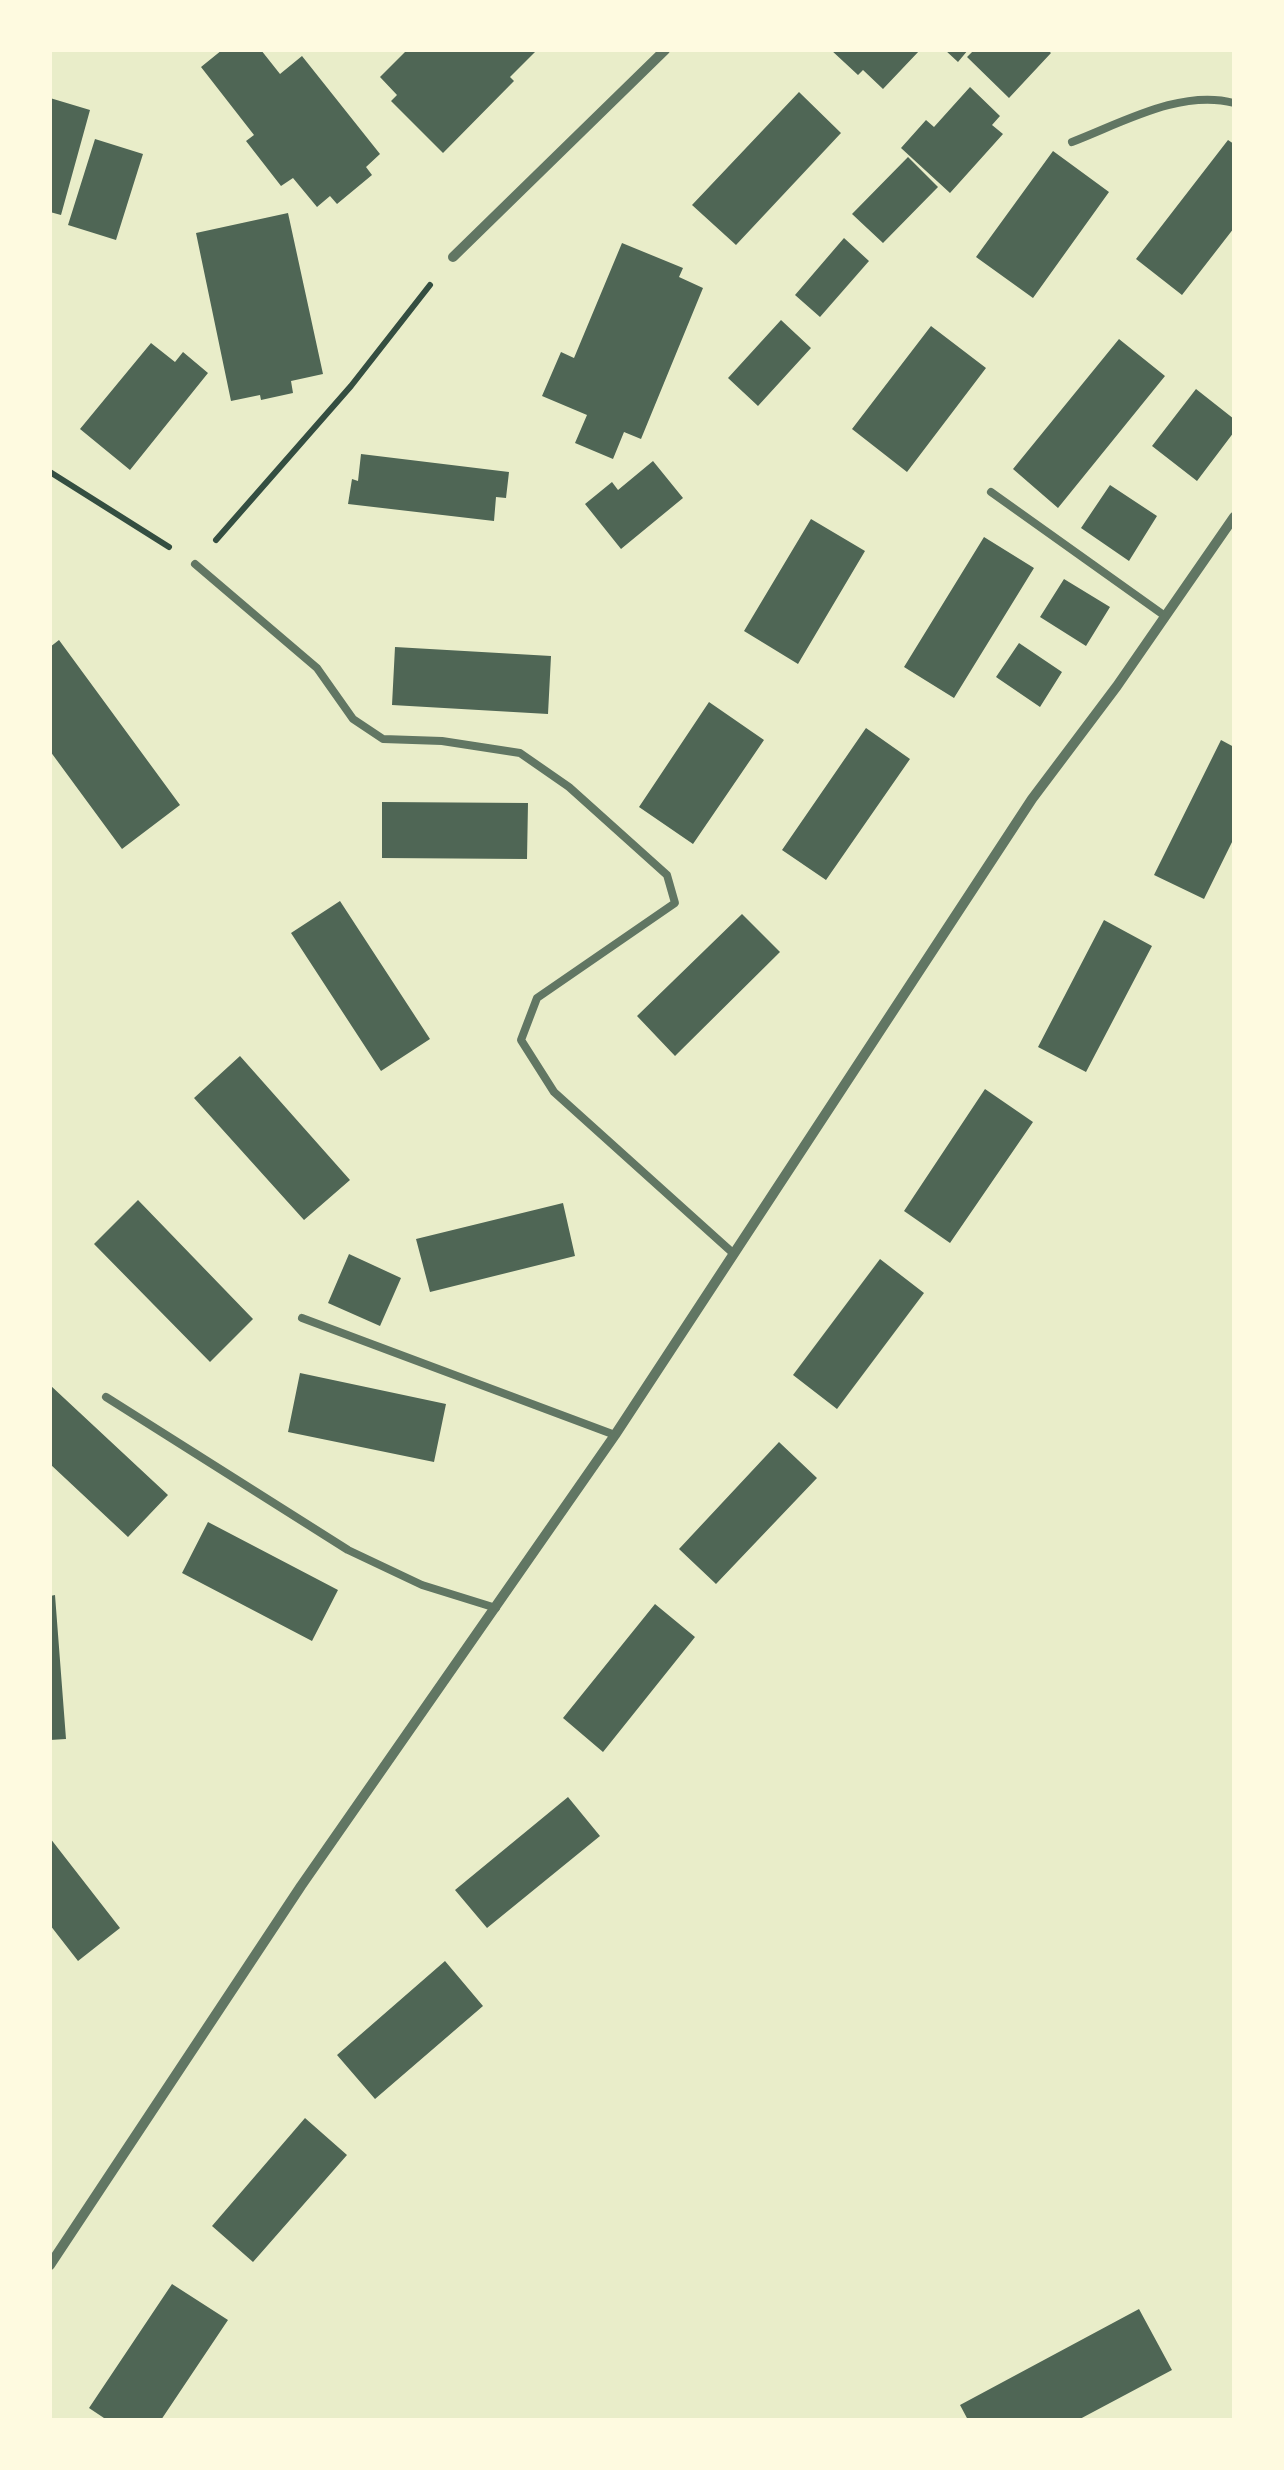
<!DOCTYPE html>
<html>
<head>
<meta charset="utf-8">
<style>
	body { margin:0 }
	#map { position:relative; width:1284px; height:2470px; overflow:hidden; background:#e9edc9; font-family:"Crimson Pro",serif }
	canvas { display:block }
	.frame { position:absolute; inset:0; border:52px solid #fefae0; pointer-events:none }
</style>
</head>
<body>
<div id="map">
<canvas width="1284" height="2470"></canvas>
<div class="frame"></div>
</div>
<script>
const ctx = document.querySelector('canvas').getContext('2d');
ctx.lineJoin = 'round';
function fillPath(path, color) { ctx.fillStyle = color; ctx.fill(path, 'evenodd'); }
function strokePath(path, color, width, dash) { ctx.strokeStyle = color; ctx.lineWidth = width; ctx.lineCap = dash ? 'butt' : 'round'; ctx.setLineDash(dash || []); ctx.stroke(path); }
const building = new Path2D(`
	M 222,50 L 261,50 L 280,74 L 302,56 L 380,154 L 366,167 L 372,175 L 337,204 L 330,196 L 317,207 L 293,178 L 281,186 L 246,141 L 254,135 L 201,67 Z
	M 407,50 L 537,50 L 510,77 L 514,81 L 443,153 L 391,101 L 397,95 L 380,77 Z
	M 831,50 L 920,50 L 883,89 L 863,70 L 858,75 Z
	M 945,50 L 968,50 L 958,62 Z
	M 974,50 L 1048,50 L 1051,53 L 1009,98 L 967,57 Z
	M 970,87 L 1000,116 L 992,125 L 1003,134 L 950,193 L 901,148 L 926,120 L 934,127 Z
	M 799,92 L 841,133 L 736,245 L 692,205 Z
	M 50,98 L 90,110 L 61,215 L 50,212 Z
	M 95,139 L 143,154 L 116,240 L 68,225 Z
	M 1228,140 L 1234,144 L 1234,228 L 1182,295 L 1136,259 Z
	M 1053,151 L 1109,192 L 1033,298 L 976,257 Z
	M 908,157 L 938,187 L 883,243 L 852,214 Z
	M 288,213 L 323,374 L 291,381 L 293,393 L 261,400 L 260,395 L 231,401 L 196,233 Z
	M 844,238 L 869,261 L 820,317 L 795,295 Z
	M 622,243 L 683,268 L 679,277 L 703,288 L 641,439 L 624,432 L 613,459 L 575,443 L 587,415 L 542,396 L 561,352 L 574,358 Z
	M 781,320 L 811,348 L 758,406 L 728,378 Z
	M 931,326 L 986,368 L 907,472 L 852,429 Z
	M 1119,339 L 1165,376 L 1058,508 L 1013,469 Z
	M 151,343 L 175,362 L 183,352 L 208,373 L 130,470 L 80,429 Z
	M 1196,389 L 1234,419 L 1234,432 L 1197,481 L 1152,446 Z
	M 361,454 L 509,472 L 506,498 L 496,497 L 494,521 L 348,504 L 352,479 L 358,481 Z
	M 653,461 L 683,498 L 621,549 L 585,504 L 612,482 L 618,490 Z
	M 1110,485 L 1157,516 L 1129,561 L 1081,528 Z
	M 811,519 L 865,551 L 798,664 L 744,631 Z
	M 984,537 L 1034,568 L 954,698 L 904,667 Z
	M 1064,579 L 1110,607 L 1086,646 L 1040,617 Z
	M 59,640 L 180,805 L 122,849 L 50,751 L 50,647 Z
	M 1019,643 L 1062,672 L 1040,707 L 996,677 Z
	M 395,647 L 551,656 L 548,714 L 392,705 Z
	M 709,702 L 764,740 L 693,844 L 639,807 Z
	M 866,728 L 910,759 L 826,880 L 782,850 Z
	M 1221,740 L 1234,747 L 1234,838 L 1204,899 L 1154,875 Z
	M 382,802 L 528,803 L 527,859 L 382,858 Z
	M 340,901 L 430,1039 L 381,1071 L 291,933 Z
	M 742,914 L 780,952 L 675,1056 L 637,1016 Z
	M 1104,920 L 1152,946 L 1086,1072 L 1038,1047 Z
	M 240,1056 L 350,1180 L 304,1220 L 194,1098 Z
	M 985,1089 L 1033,1122 L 950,1243 L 904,1211 Z
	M 138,1200 L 253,1319 L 210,1362 L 94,1244 Z
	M 563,1203 L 575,1256 L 430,1292 L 416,1239 Z
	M 349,1254 L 401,1278 L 380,1326 L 328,1303 Z
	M 880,1259 L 924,1293 L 837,1409 L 793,1375 Z
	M 300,1373 L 446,1404 L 434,1462 L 288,1432 Z
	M 50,1385 L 168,1495 L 128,1537 L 50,1464 Z
	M 779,1442 L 817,1478 L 716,1584 L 679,1549 Z
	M 208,1522 L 338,1590 L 312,1641 L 182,1573 Z
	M 55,1595 L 66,1739 L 50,1740 L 50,1596 Z
	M 655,1604 L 695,1637 L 603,1752 L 563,1718 Z
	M 568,1797 L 600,1836 L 487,1928 L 455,1890 Z
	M 50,1838 L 120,1928 L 78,1961 L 50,1925 Z
	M 445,1961 L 483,2006 L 375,2099 L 337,2055 Z
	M 305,2118 L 347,2155 L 253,2262 L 212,2226 Z
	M 172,2284 L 228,2320 L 161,2420 L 107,2420 L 89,2408 Z
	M 1139,2309 L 1172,2370 L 1078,2420 L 968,2420 L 960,2405 Z`);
const path = new Path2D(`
	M 50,472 L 169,547
	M 216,540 L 351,386 L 430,285`);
const service = new Path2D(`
	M 1072,142 C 1122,123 1180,89 1234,103
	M 991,492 L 1165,616
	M 195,564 L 317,668 L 353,719 L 383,739 L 442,741 L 520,753 L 569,787 L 667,875 L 675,903 L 537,998 L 521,1040 L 554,1092 L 734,1254
	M 302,1318 L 615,1435
	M 106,1397 L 348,1550 L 422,1585 L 496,1608`);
const minor = new Path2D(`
	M 453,257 L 665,50
	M 50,2265 L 301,1886 L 615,1435 L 1032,799 L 1117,686 L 1234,517`);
fillPath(building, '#4f6655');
strokePath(path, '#344e41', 6);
strokePath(service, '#617663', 8);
strokePath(minor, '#617663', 10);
</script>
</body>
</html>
